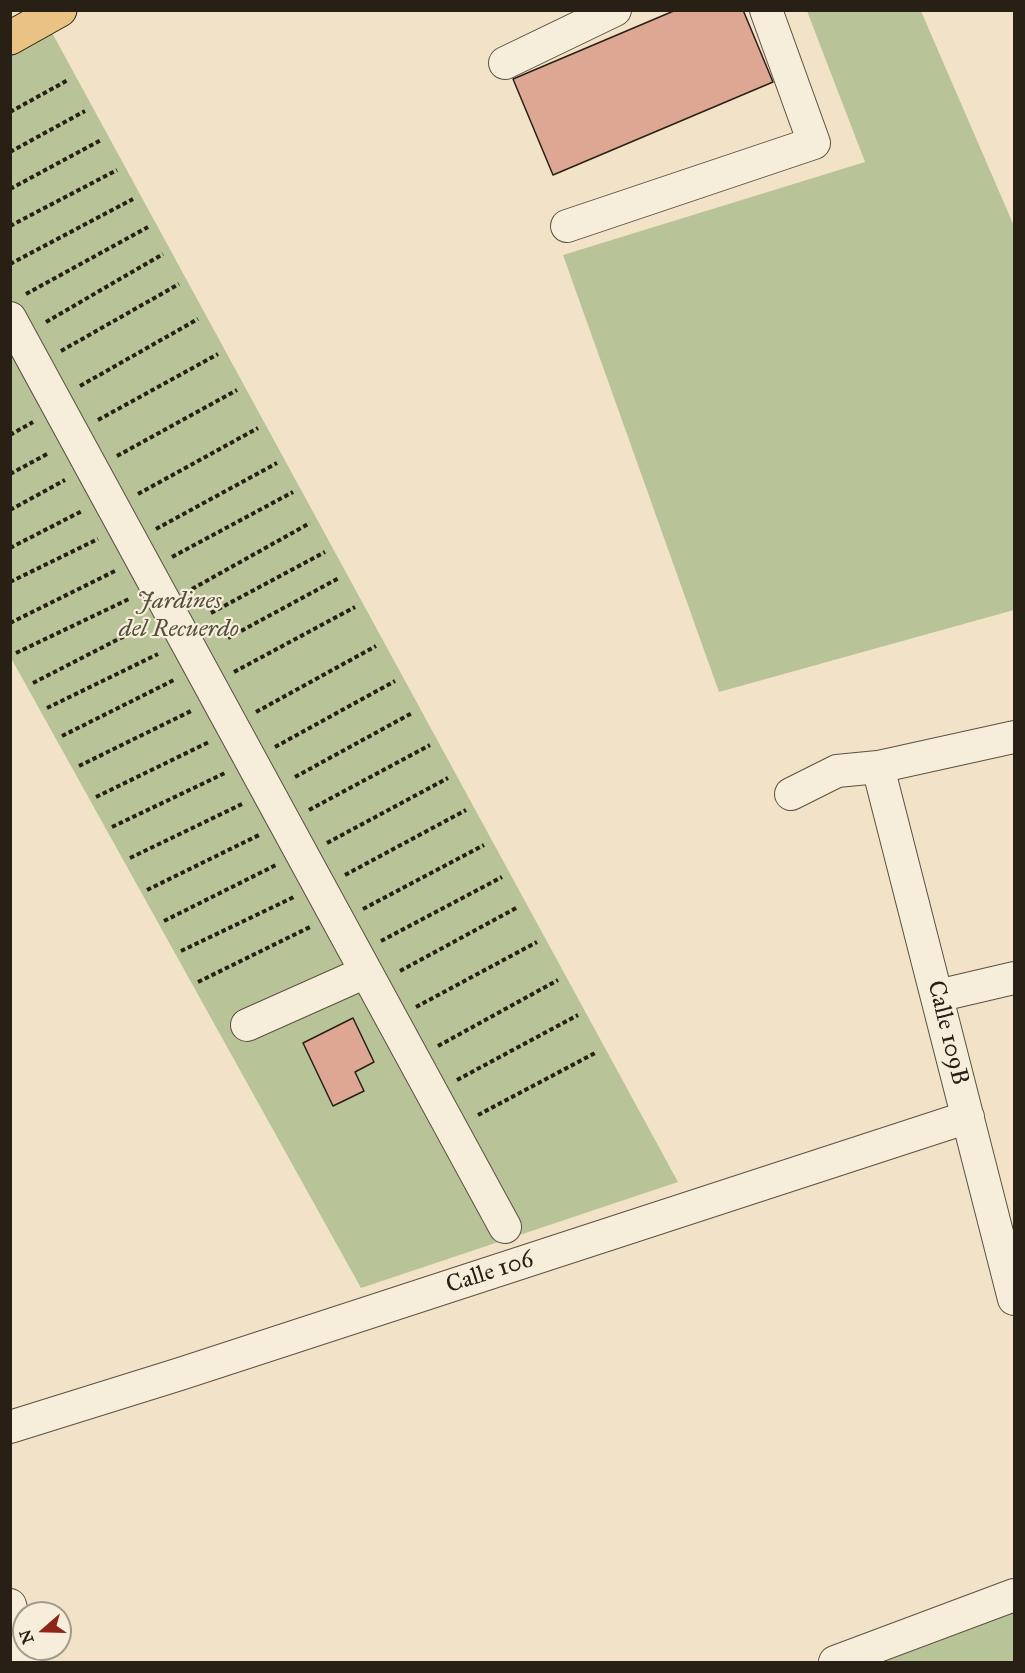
<!DOCTYPE html>
<html>
<head>
<meta charset="utf-8">
<style>
	body { margin:0 }
	#map { position:relative; width:1025px; height:1673px; overflow:hidden; background:#f2e3c8; font-family:"IM FELL Great Primer",serif }
	canvas { display:block }
	.frame { position:absolute; inset:0; border:12px solid #282014; pointer-events:none }
	.north { position:absolute; left:12px; top:1601px; width:60px; height:60px; box-sizing:border-box; background:#f7eddb; border:2px solid #a49b8b; border-radius:50%; rotate:250deg; font-size:16px; font-weight:700; line-height:24px; text-align:center; color:#282014 }
	.north::after { content:''; display:block; margin:auto; width:21px; height:27px; background:#8f2418; clip-path:polygon(50% 0,100% 100%,50% 72%,0 100%) }
</style>
</head>
<body>
<div id="map">
<canvas width="1025" height="1673"></canvas>
<div class="frame"></div>
<div class="north">N</div>
</div>
<script>
const ctx = document.querySelector('canvas').getContext('2d');
ctx.lineJoin = 'round';
function fillPath(path, color) { ctx.fillStyle = color; ctx.fill(path, 'evenodd'); }
function strokePath(path, color, width, dash) { ctx.strokeStyle = color; ctx.lineWidth = width; ctx.lineCap = dash ? 'butt' : 'round'; ctx.setLineDash(dash || []); ctx.stroke(path); }
function label(font, color, halo, rows, align = 'center') {
  ctx.font = font + ' "IM FELL Great Primer",serif'; ctx.lineWidth = 4.5; ctx.setLineDash([]); ctx.textBaseline = 'middle'; ctx.strokeStyle = halo; ctx.fillStyle = color; for (const [text, x, y, turn = 0] of rows) {
    ctx.save(); ctx.translate(x, y); ctx.rotate((+turn || 0) * Math.PI / 180); ctx.textAlign = isNaN(turn) ? turn : align; if (halo) ctx.strokeText(text, 0, 0); ctx.fillText(text, 0, 0); ctx.restore();
  }
}
const green = new Path2D(`
	M 807,11 L 921,11 L 1014,226 L 1014,610 L 719,692 L 563,255 L 865,162 Z
	M 50,29 L 678,1182 L 361,1288 L 11,658 L 10,51 Z
	M 1014,1602 L 1014,1662 L 854,1662 Z`);
const building = new Path2D(`
	M 676,10 L 743,10 L 773,82 L 553,175 L 513,79 Z
	M 353,1018 L 374,1062 L 355,1072 L 364,1091 L 333,1106 L 303,1043 Z`);
const path = new Path2D(`
	M 10,112 L 68,80
	M 10,152 L 85,111
	M 10,189 L 101,140
	M 10,226 L 117,170
	M 10,264 L 133,199
	M 26,294 L 148,227
	M 46,322 L 163,254
	M 61,351 L 179,284
	M 80,386 L 198,319
	M 98,420 L 218,354
	M 10,435 L 33,422
	M 117,456 L 237,390
	M 10,474 L 49,453
	M 138,494 L 258,428
	M 10,510 L 65,480
	M 156,529 L 277,463
	M 10,548 L 82,511
	M 172,557 L 293,492
	M 10,582 L 98,539
	M 192,589 L 310,523
	M 211,613 L 325,552
	M 10,623 L 115,571
	M 228,638 L 339,578
	M 16,653 L 129,599
	M 234,672 L 355,607
	M 33,683 L 144,626
	M 47,708 L 158,654
	M 256,712 L 376,646
	M 62,736 L 174,680
	M 275,747 L 395,681
	M 79,766 L 191,711
	M 295,777 L 412,713
	M 96,797 L 209,742
	M 309,810 L 430,745
	M 112,827 L 225,773
	M 327,843 L 448,778
	M 130,858 L 242,804
	M 345,875 L 466,810
	M 147,890 L 259,835
	M 363,909 L 484,845
	M 164,921 L 276,865
	M 381,941 L 502,877
	M 181,951 L 294,897
	M 400,971 L 518,907
	M 198,982 L 310,927
	M 416,1007 L 537,942
	M 438,1046 L 558,980
	M 457,1080 L 578,1015
	M 478,1115 L 597,1052`);
const minor = new Path2D(`
	M 505,63 L 615,10
	M 567,226 L 814,143 L 766,10
	M 10,318 L 505,1227
	M 878,767 L 1014,1299
	M 791,794 L 837,771 L 878,767 L 1014,737
	M 937,996 L 1014,978
	M 247,1025 L 366,972
	M 10,1427 L 180,1374 L 968,1117
	M 10,1605 L 26,1662
	M 835,1662 L 1014,1595`);
const major = new Path2D(`
	M 10,38 L 60,10`);
const parkNames = [
	["Jardines",179,602],
	["del Recuerdo",179,630]
];
const streetNames = [
	["Calle 109B",947,1033,76],
	["Calle 106",490,1273,-18]
];
fillPath(green, '#b8c498');
fillPath(building, '#dda793');
strokePath(building, '#282014', 1.5);
strokePath(minor, '#5a5141', 34);
strokePath(major, '#282014', 35);
strokePath(path, '#282014', 4, [4.5, 3]);
strokePath(minor, '#f7eddb', 32);
strokePath(major, '#e9c284', 33);
label('italic 24px', '#53513c', '#f7eddb', parkNames);
label('24px', '#282014', '#f7eddb', streetNames);
</script>
</body>
</html>
